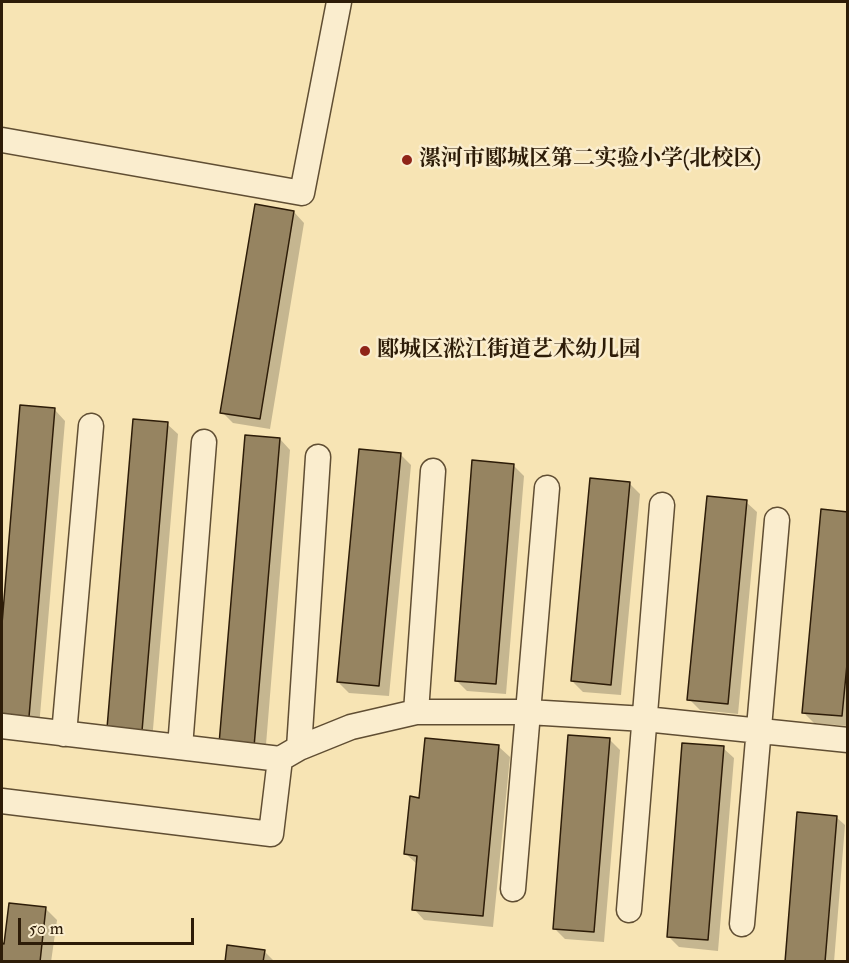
<!DOCTYPE html>
<html>
<head>
<meta charset="utf-8">
<style>
	body { margin:0 }
	#map { position:relative; width:849px; height:963px; overflow:hidden; background:#f7e4b4; font-family:"IM FELL Double Pica",serif }
	canvas { display:block }
	.frame { position:absolute; inset:0; border:3px solid #2d1c08; pointer-events:none }
	.scale { position:absolute; left:18px; top:918px; width:176px; height:27px; box-sizing:border-box; border:3px solid #2d1c08; border-top:0; padding-left:8px; font-size:18px; line-height:21px; white-space:nowrap; color:#2d1c08; -webkit-text-stroke:4px #faedce; paint-order:stroke }
</style>
</head>
<body>
<div id="map">
<canvas width="849" height="963"></canvas>
<div class="frame"></div>
<div class="scale">50 m</div>
</div>
<script>
const ctx = document.querySelector('canvas').getContext('2d');
ctx.lineJoin = 'round';
function fillPath(path, color) { ctx.fillStyle = color; ctx.fill(path, 'evenodd'); }
function strokePath(path, color, width, dash) { ctx.strokeStyle = color; ctx.lineWidth = width; ctx.lineCap = dash ? 'butt' : 'round'; ctx.setLineDash(dash || []); ctx.stroke(path); }
function label(font, color, halo, rows, align = 'center') {
  ctx.font = font + ' "IM FELL Double Pica","Noto Serif SC",serif'; ctx.lineWidth = 5; ctx.setLineDash([]); ctx.textBaseline = 'middle'; ctx.strokeStyle = halo; ctx.fillStyle = color; for (const [text, x, y, turn = 0] of rows) {
    ctx.save(); ctx.translate(x, y); ctx.rotate((+turn || 0) * Math.PI / 180); ctx.textAlign = isNaN(turn) ? turn : align; if (halo) ctx.strokeText(text, 0, 0); ctx.fillText(text, 0, 0); ctx.restore();
  }
}
const shadow = new Path2D(`
	M 294,212 L 304,223 L 270,429 L 233,423 L 222,412 Z
	M 22,407 L 55,410 L 65,421 L 39,727 L 2,720 L 2,641 Z
	M 167,424 L 178,434 L 152,741 L 119,738 Z
	M 280,439 L 290,450 L 265,757 L 231,754 Z
	M 400,454 L 411,465 L 389,696 L 349,693 L 338,682 Z
	M 513,465 L 524,476 L 506,694 L 467,691 L 456,680 Z
	M 629,483 L 640,494 L 621,695 L 583,692 L 572,681 Z
	M 746,502 L 757,512 L 738,714 L 700,710 L 689,699 Z
	M 848,513 L 848,726 L 814,723 L 803,712 Z
	M 609,739 L 620,750 L 604,942 L 565,939 L 555,929 Z
	M 499,747 L 510,757 L 493,927 L 424,920 L 414,909 L 417,864 L 406,854 Z
	M 723,748 L 734,758 L 718,951 L 679,947 L 668,936 Z
	M 836,817 L 845,825 L 834,962 L 787,962 Z
	M 46,909 L 57,920 L 51,962 L 2,962 L 2,945 L 5,945 Z
	M 264,951 L 275,962 L 226,962 Z`);
const building = new Path2D(`
	M 255,204 L 294,211 L 260,419 L 220,413 Z
	M 20,405 L 55,408 L 29,717 L 2,715 L 2,624 Z
	M 133,419 L 168,422 L 142,731 L 107,728 Z
	M 245,435 L 280,438 L 254,747 L 219,744 Z
	M 359,449 L 401,453 L 379,686 L 337,682 Z
	M 472,460 L 514,464 L 496,684 L 455,681 Z
	M 590,478 L 630,482 L 611,685 L 571,681 Z
	M 707,496 L 747,500 L 728,704 L 687,700 Z
	M 821,509 L 848,512 L 848,654 L 842,716 L 802,713 Z
	M 568,735 L 610,738 L 594,932 L 553,929 Z
	M 425,738 L 499,745 L 483,916 L 412,910 L 417,856 L 404,854 L 410,796 L 419,798 Z
	M 682,743 L 724,746 L 708,940 L 667,937 Z
	M 797,812 L 837,816 L 825,962 L 785,962 Z
	M 9,903 L 46,907 L 40,962 L 2,962 L 2,943 L 4,944 Z
	M 227,945 L 265,950 L 263,962 L 225,962 Z`);
const street = new Path2D(`
	M 2,140 L 302,193 L 339,2
	M 416,712 L 433,471
	M 2,726 L 280,759 L 299,748 L 351,727 L 416,712 L 528,712 L 645,719 L 848,740
	M 64,734 L 91,426
	M 180,747 L 204,442
	M 299,748 L 318,457
	M 2,801 L 271,834 L 280,759
	M 513,889 L 547,488
	M 629,910 L 662,505
	M 742,924 L 777,520`);
const markers = [
	[407,160,6,"#8f2418"],
	[365,351,6,"#8f2418"]
];
const poiNames = [
	["漯河市郾城区第二实验小学(北校区)",419,160],
	["郾城区淞江街道艺术幼儿园",377,351]
];
fillPath(shadow, '#0003');
fillPath(building, '#968461');
strokePath(building, '#2d1c08', 1.5);
strokePath(street, '#604e33', 27);
strokePath(street, '#faedce', 24);
for (const [x, y, r, color] of markers) { const dot = new Path2D(); dot.arc(x, y, r, 0, 2 * Math.PI); ctx.fillStyle = color; ctx.fill(dot); strokePath(dot, '#faedce', 2); }
label('bold 22px', '#2d1c08', '#faedce', poiNames, 'left');
</script>
</body>
</html>
